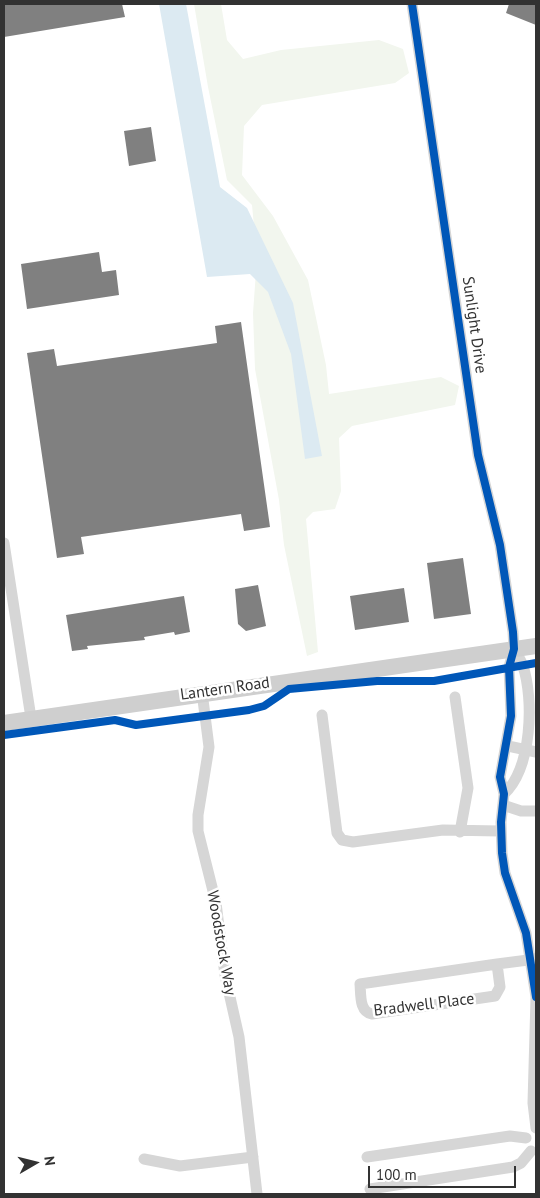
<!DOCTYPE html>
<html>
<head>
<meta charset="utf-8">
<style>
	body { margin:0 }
	#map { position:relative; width:540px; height:1198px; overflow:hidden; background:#fff; font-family:"PT Sans",sans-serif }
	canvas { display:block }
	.frame { position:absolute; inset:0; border:5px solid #323232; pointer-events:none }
	.north { position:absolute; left:10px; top:1138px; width:50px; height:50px; -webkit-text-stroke:4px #fff; paint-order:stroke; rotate:82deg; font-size:14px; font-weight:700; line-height:20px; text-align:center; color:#323232 }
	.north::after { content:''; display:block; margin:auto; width:18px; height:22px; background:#323232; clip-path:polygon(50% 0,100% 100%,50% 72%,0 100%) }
	.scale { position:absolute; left:368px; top:1166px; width:148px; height:22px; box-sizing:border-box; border:2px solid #323232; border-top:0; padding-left:6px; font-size:15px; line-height:18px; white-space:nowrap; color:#323232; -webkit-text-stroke:4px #fff; paint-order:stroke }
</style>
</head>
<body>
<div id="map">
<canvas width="540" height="1198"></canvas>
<div class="frame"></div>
<div class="north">N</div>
<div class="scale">100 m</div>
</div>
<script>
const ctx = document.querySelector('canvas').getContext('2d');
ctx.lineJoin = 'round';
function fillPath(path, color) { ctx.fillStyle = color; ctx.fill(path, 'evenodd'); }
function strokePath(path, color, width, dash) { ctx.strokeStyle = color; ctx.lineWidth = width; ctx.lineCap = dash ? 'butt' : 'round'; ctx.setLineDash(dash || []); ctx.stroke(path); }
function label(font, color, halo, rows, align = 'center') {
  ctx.font = font + ' "PT Sans",sans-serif'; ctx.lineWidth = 5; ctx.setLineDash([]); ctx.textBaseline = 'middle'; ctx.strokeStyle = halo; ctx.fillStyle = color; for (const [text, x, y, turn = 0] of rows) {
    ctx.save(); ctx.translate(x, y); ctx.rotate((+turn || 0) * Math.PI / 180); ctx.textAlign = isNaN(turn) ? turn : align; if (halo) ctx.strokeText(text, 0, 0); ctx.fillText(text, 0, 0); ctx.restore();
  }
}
const green = new Path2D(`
	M 194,4 L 221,4 L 227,40 L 243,59 L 281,50 L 379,40 L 403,49 L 409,73 L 395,83 L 262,105 L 244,126 L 242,175 L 273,216 L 308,280 L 326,365 L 329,394 L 441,377 L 459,386 L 455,405 L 352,426 L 339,438 L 341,491 L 335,509 L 313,512 L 306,519 L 318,652 L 307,656 L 284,545 L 279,500 L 255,369 L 253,313 L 257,258 L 252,205 L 227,180 L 208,87 Z`);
const water = new Path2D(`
	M 159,4 L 186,4 L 220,187 L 247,208 L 293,303 L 322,456 L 305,459 L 291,354 L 268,292 L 250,274 L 207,277 Z`);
const building = new Path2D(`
	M 4,4 L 122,4 L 125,17 L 4,37 Z
	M 509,4 L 536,4 L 536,25 L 506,13 Z
	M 151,127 L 156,161 L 129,166 L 124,131 Z
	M 99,252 L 102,272 L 116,270 L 119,295 L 27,309 L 21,264 Z
	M 241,322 L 270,527 L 244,531 L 241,514 L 81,537 L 84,554 L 57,558 L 27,353 L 54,349 L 57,366 L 217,343 L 215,326 Z
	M 463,558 L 471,614 L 434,619 L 427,563 Z
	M 258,585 L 266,626 L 246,631 L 238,624 L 235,589 Z
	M 404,588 L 409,622 L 355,630 L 350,596 Z
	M 184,596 L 190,632 L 175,635 L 174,632 L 144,637 L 145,640 L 87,646 L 88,649 L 72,651 L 66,615 Z`);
const street = new Path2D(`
	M 412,4 L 478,455 L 500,545 L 513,632 L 514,649 L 509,667 L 511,716 L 500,777 L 504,794 L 501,822 L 502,853 L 505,873 L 526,933 L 536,997
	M 4,543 L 31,718
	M 202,692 L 209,747 L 198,815 L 198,831 L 216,903 L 225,975 L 239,1037 L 257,1194
	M 455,697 L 468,788 L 460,832
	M 322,715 L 337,833 L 342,840 L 353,842 L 443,830 L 500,831
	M 508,746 L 536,752
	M 504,794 C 532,768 534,700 523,666 C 521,660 517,654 514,649
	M 503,805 L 521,811 L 536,811
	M 497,964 L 500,987 L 495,996 L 372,1014 C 359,1012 361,994 360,984 Z
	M 497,964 L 536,959
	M 536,1128 L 533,1103 L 536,998
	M 367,1157 L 510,1136 L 526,1138
	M 144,1159 L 180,1166 L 253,1157
	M 370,1189 L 513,1167 L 521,1163 L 531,1151`);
const secondary = new Path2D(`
	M 4,723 L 536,646`);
const cycleway = new Path2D(`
	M 412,4 L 478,455 L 500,545 L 513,632 L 514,649 L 509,667 L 511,716 L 500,777 L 504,794 L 501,822 L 502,853 L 505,873 L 526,933 L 536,997
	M 4,735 L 115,720 L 136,725 L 249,710 L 264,706 L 289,689 L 377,681 L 434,681 L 536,663`);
const streetNames = [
	["Sunlight Drive",474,325,82],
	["Lantern Road",225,689,-8],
	["Woodstock Way",221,943,80],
	["Bradwell Place",424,1005,-7]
];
fillPath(green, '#f2f6ee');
fillPath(water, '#dceaf2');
fillPath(building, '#808080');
strokePath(street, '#d6d6d6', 11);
strokePath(secondary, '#cfcfcf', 16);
strokePath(cycleway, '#0057b8', 8);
label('16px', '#323232', '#fff', streetNames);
</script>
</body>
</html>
